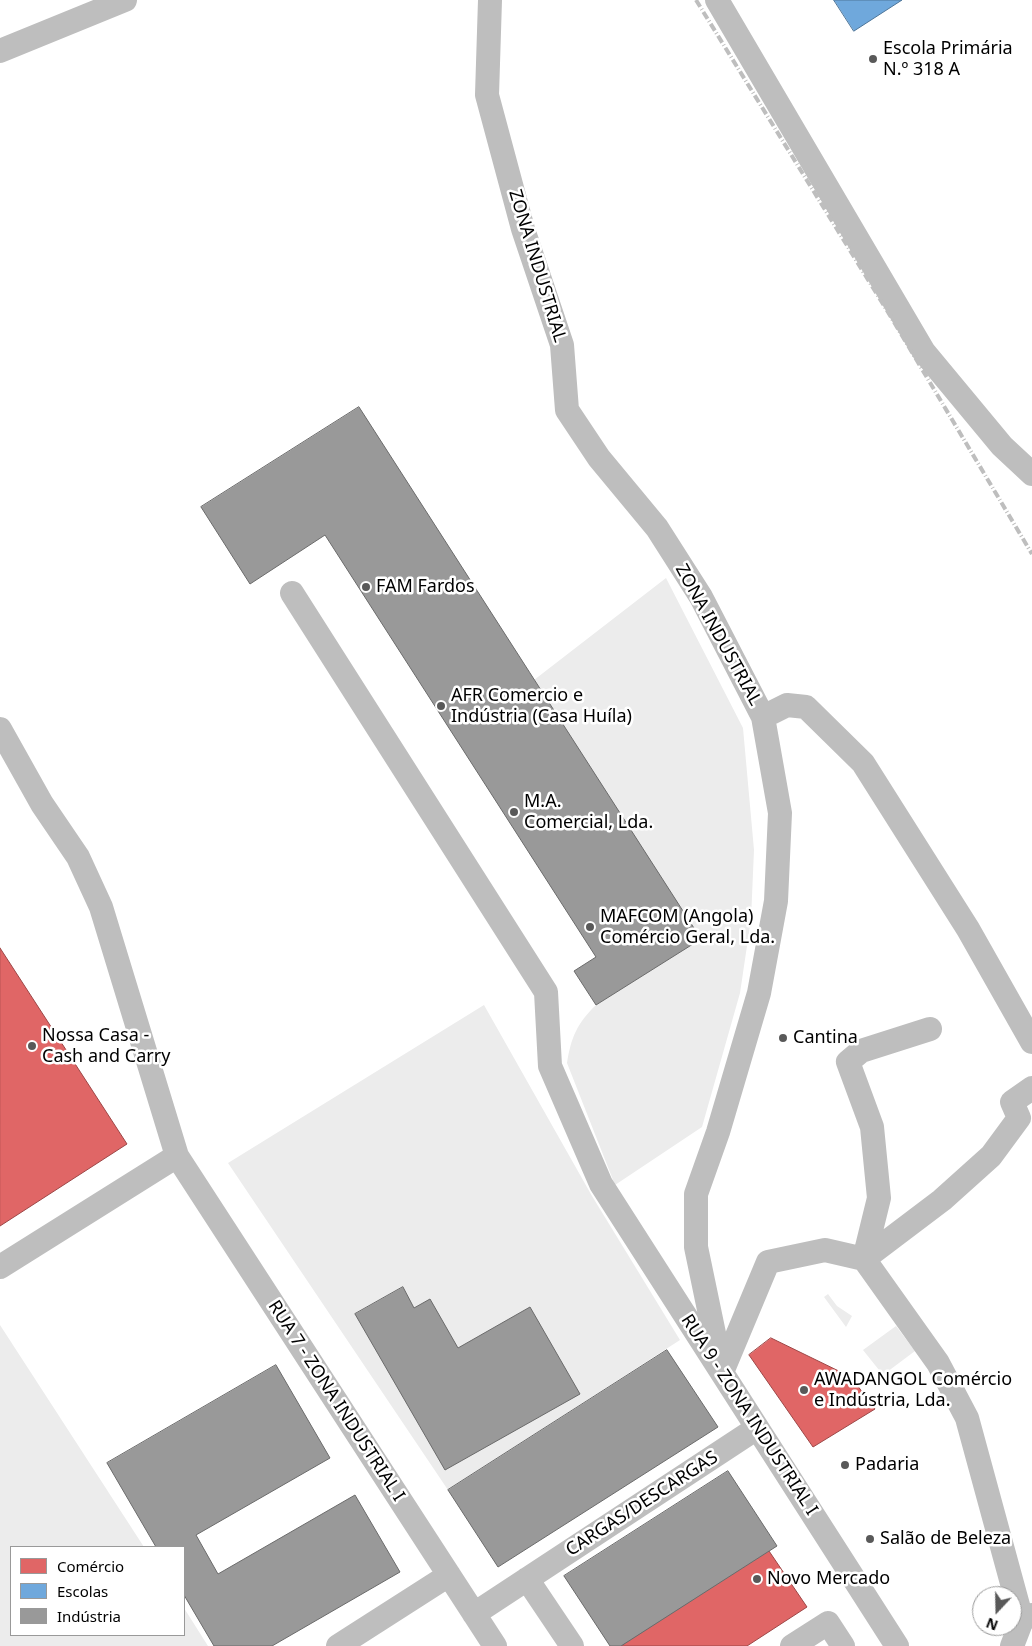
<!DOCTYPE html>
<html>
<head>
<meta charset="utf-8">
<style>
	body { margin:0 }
	#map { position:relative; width:1032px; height:1646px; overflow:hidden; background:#fff; font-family:"Noto Sans",sans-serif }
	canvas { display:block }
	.legend { position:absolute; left:10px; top:1546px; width:175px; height:90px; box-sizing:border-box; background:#fff; border:1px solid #999; margin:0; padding:6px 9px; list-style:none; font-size:15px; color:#000 }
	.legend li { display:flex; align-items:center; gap:10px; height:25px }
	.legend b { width:25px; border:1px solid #999 }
	.north { position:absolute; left:972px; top:1586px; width:50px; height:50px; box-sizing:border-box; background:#fff; border:1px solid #999; border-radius:50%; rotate:201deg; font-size:14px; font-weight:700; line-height:20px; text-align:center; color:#000 }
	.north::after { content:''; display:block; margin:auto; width:18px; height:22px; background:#595959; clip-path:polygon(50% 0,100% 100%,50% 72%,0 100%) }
</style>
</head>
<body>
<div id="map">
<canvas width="1032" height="1646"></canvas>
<ul class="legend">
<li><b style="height:14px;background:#e06666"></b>Comércio</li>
<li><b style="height:14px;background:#6fa8dc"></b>Escolas</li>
<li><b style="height:14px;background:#999"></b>Indústria</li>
</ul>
<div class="north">N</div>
</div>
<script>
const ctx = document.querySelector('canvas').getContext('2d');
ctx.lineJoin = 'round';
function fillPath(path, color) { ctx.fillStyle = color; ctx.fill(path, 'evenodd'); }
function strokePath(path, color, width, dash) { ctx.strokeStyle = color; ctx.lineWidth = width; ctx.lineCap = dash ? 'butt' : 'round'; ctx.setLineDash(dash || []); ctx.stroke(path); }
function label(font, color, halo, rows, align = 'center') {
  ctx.font = font + ' "Noto Sans",sans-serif'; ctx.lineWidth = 5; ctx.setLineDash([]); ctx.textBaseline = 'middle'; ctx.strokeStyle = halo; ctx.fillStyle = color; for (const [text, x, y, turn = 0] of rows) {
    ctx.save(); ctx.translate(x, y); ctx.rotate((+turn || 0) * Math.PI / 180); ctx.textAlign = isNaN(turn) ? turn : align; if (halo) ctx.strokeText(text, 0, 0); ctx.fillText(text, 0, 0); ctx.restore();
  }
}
const green = new Path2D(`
	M 666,578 L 743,728 L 754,850 L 751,919 L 740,993 L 702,1127 L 615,1185 L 567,1063 C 571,1038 577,1023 596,1005 L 700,939 L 534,680 Z
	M 484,1005 L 592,1196 L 680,1340 L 448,1490 L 228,1163 Z
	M 828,1294 L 837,1306 L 852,1316 L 846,1327 L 824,1297 Z
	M 0,1325 L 144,1547 L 11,1547 L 11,1635 L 184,1635 L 184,1608 L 208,1646 L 0,1646 Z
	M 896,1326 L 915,1351 L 883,1375 L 863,1350 Z`);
const shops = new Path2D(`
	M 0,948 L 127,1144 L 0,1226 Z
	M 771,1338 L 851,1377 L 875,1409 L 813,1447 L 749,1355 Z
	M 769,1551 L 807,1607 L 747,1646 L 621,1646 Z`);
const schools = new Path2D(`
	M 834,0 L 902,0 L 854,31 Z`);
const industry = new Path2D(`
	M 359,407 L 701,939 L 596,1005 L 574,971 L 596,957 L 325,535 L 250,584 L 201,507 Z
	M 403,1287 L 414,1308 L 430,1299 L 458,1348 L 530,1307 L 580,1394 L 445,1470 L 355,1314 Z
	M 667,1350 L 718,1427 L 498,1567 L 448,1490 Z
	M 276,1365 L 330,1458 L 196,1535 L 218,1574 L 355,1495 L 400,1572 L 272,1646 L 214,1646 L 184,1595 L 184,1547 L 156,1547 L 107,1463 Z
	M 728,1471 L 777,1546 L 621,1646 L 610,1646 L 564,1576 Z`);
const minor = new Path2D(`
	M 490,0 L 487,95 L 523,229 L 562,345 L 567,410 L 599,458 L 657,528 L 701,597 L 763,717 L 780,813 L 776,901 L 759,993 L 718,1132 L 696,1194 L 696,1247 L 722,1372
	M 717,0 L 924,352 L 1002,446 L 1032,474
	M 0,51 L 125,0
	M 292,593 L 546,992 L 550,1066 L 601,1184 L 897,1646
	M 763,717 L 787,705 L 806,707 L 863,763 L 968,929 L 1032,1042
	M 0,729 L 42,804 L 78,857 L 101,907 L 177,1156 L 495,1646
	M 930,1029 L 861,1051 L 848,1062 L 872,1127 L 879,1198 L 864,1259 L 942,1200 L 991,1156 L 1019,1118 L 1012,1102 L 1032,1088
	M 0,1267 L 177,1156
	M 722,1372 L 768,1262 L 825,1250 L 864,1259 L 938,1363 L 967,1418 L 1022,1620 L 1032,1615
	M 527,1579 L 572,1646
	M 474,1614 L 757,1428
	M 338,1646 L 449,1575
	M 792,1646 L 828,1623 L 843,1646
	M 1012,1646 L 1022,1620`);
const rail = new Path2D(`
	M 696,0 L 891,317 L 1032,554`);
const markers = [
	[873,59,5,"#595959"],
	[366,587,5,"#595959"],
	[441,706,5,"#595959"],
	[514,812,5,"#595959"],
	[590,927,5,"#595959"],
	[783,1038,5,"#595959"],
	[32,1046,5,"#595959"],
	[804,1390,5,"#595959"],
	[845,1465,5,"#595959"],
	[870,1539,5,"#595959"],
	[757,1579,5,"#595959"]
];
const poiNames = [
	["Escola Primária",883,49],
	["N.º 318 A",883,70],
	["FAM Fardos",376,587],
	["AFR Comercio e",451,696],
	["Indústria (Casa Huíla)",451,717],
	["M.A.",524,802],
	["Comercial, Lda.",524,823],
	["MAFCOM (Angola)",600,917],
	["Comércio Geral, Lda.",600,938],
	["Nossa Casa -",42,1036],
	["Cash and Carry",42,1057],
	["Cantina",793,1038],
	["AWADANGOL Comércio",814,1380],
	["e Indústria, Lda.",814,1401],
	["Padaria",855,1465],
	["Salão de Beleza",880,1539],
	["Novo Mercado",767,1579]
];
const streetNames = [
	["ZONA INDUSTRIAL",537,266,73],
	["ZONA INDUSTRIAL",718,635,61],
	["RUA 7 - ZONA INDUSTRIAL I",336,1401,57],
	["RUA 9 - ZONA INDUSTRIAL I",749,1415,57],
	["CARGAS/DESCARGAS",642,1504,-33]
];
fillPath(green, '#ececec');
fillPath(shops, '#e06666');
strokePath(shops, '#9d4747', 1);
fillPath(schools, '#6fa8dc');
strokePath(schools, '#4e769a', 1);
fillPath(industry, '#999');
strokePath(industry, '#6b6b6b', 1);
strokePath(minor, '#bebebe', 24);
strokePath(rail, '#bebebe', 4, [8, 2.5, 1, 2.5]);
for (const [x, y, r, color] of markers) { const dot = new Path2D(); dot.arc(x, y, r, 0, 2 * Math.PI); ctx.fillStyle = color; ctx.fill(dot); strokePath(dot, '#fff', 2); }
label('18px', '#000', '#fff', poiNames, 'left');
label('18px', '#000', '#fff', streetNames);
</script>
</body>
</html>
